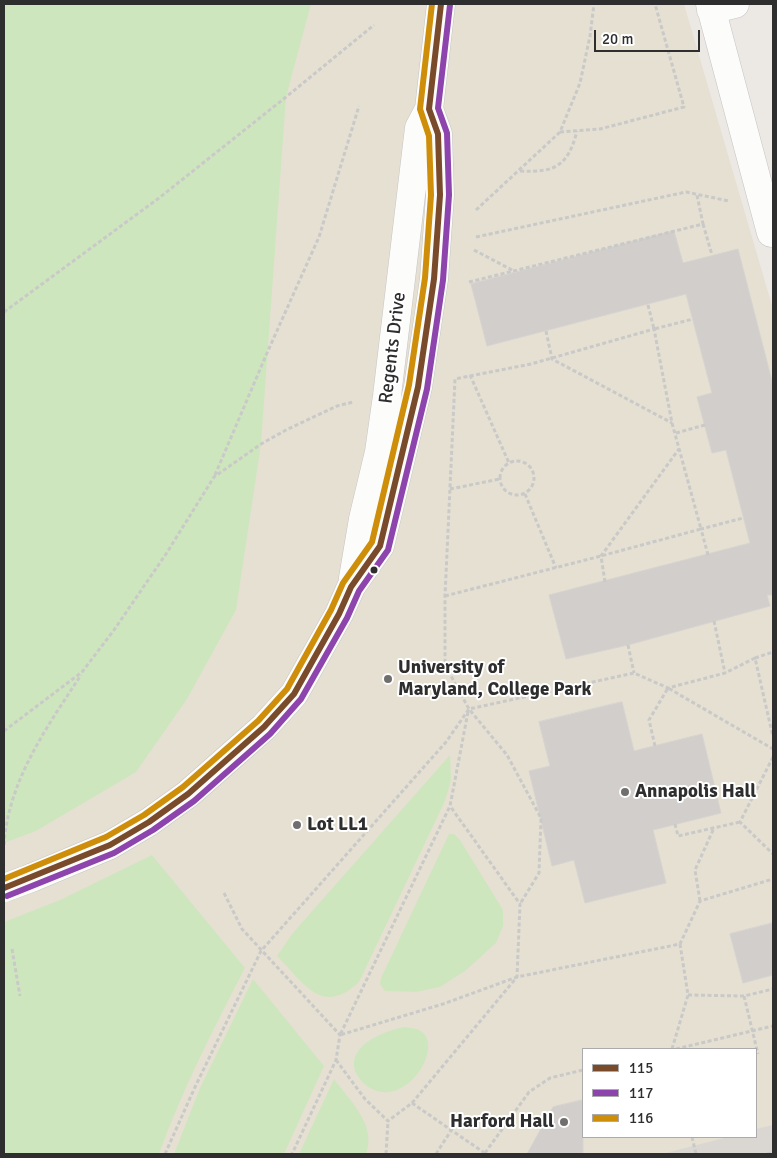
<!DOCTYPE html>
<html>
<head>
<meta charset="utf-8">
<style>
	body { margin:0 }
	#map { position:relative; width:777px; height:1158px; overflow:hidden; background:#ece8e4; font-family:Signika,sans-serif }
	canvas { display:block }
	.frame { position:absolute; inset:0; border:5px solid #2e2e2e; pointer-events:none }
	.legend { position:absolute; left:582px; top:1048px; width:175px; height:90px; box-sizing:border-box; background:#fff; border:1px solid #ababab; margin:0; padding:6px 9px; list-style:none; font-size:15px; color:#2e2e2e }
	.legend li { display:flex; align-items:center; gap:10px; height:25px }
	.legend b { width:25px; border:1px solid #ababab }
	.scale { position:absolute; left:594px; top:30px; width:106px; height:22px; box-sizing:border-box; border:2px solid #2e2e2e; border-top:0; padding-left:6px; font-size:15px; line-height:18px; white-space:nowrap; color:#2e2e2e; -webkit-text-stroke:4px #fff; paint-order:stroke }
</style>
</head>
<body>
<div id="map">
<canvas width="777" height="1158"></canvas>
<div class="frame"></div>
<ul class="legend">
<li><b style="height:6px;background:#7a4b2a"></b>115</li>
<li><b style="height:6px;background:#8e44ad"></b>117</li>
<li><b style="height:6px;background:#cf8e09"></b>116</li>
</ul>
<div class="scale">20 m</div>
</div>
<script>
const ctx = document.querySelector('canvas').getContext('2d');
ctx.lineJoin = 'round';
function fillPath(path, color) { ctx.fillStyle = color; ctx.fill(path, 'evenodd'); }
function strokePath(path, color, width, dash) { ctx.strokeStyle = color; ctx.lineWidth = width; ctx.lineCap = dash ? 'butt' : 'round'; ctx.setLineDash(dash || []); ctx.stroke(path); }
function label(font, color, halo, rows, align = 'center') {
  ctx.font = font + ' Signika,sans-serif'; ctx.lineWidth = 4; ctx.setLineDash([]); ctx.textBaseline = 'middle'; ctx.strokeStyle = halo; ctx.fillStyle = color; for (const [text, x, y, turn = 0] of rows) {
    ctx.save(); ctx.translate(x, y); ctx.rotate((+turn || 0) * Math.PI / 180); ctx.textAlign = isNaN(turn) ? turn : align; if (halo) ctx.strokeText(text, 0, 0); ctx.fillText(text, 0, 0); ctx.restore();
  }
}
const education = new Path2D(`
	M 4,4 L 684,4 L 773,309 L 773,1154 L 4,1154 ZM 583,1049 L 756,1049 L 756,1137 L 583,1137 Z`);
const green = new Path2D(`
	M 4,4 L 311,4 L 286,97 L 261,444 L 236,610 L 187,699 L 136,772 L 36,831 L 4,843 Z
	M 450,755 L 451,780 L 445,801 L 359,982 C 322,1017 304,983 277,956 L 292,934 Z
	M 449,834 L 454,834 L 460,840 L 503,910 L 503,926 L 496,943 L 465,971 L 440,987 L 416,992 L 385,991 L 380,984 L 381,978 Z
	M 152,855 L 245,968 C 214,1028 182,1090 159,1154 L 4,1154 L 4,922 L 60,900 Z
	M 253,979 L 324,1066 L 284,1154 L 174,1154 L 200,1088 Z
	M 404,1027 C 409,1028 415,1028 419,1030 C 446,1043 409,1107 372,1089 C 365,1086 359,1079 356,1073 C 345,1046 384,1031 404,1027 Z
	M 334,1079 C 350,1101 377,1125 366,1154 L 299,1154 Z`);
const plaza = new Path2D(`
	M 773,1125 L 773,1154 L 662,1154 L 728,1137 L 756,1137 L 756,1129 Z`);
const building = new Path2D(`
	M 674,231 L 683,263 L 738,249 L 773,385 L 773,595 L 767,595 L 770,606 L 628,645 L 566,659 L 549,595 L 750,543 L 726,450 L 712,453 L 697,397 L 712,393 L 686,294 L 487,346 L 471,284 Z
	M 622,702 L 634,751 L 702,734 L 721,813 L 653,830 L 666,883 L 585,903 L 574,860 L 552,866 L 529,771 L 550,766 L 539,722 Z
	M 773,923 L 773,975 L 743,983 L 730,934 Z
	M 583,1100 L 583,1154 L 527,1154 L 553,1107 Z`);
const path = new Path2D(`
	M 560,132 L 600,129 L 684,107 L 655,4
	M 520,171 C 555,173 568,166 577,131
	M 476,210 L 560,132 L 580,83 L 590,36 L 594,4
	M 703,224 L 712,255
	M 476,237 L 686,192 L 729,201
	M 474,250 L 514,271
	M 469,282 L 703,224 L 697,195
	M 648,305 L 654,329 L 693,319
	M 4,312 L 159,198 L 286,97 L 374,25
	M 546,331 L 552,359 L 672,423
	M 470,375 L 509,463
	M 676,433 L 705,425
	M500 478a17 17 0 1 1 34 0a17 17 0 1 1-34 0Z
	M 215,475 L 267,353 L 319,237 L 359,106
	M 450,489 L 500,479
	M 525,494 L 556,568
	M 708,555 L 701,529 L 743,518
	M 605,582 L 601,556 L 679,449
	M 445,596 L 601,556 L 701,529 L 672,423 L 654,329 L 531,364 L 455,379 L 445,596 L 445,665 L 469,709 L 507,755 L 541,818 L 539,873 L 520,904
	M 714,621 L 725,673
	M 628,645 L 634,673
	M 755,658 L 773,652
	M 468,712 L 450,806 L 340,1035 L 443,1004 L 517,977 L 680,944 L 700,901 L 773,879
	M 4,731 L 82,672 L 114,630 L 166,554 L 214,477 L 261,444 L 286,430 L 337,406 L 353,402
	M 655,746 L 649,720 L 668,688 L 773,749
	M 773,757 L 740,822 L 773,854
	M 675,824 L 678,836 L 740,822
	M 4,845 C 8,781 47,727 81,675
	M 224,893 L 242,929 L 340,1035 L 336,1060 L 292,1154
	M 700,901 L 695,870 L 714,828
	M 12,949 L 20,996
	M 688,995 L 744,996 L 773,989
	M 744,996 L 758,1054
	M 672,1049 L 688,995 L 680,944
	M 676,1049 L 773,1026
	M 336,1060 L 365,1099 L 388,1121 L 412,1103 L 517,977 L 520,904 L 450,806
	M 412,1103 L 486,1154
	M 692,1137 L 696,1154
	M 485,1153 L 529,1092 L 550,1078 L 583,1070
	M 165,1154 L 195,1087 L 261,951 L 446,742 L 469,709 L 634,673 L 668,688 L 725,673 L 755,658 L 773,737
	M 386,1154 L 388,1121
	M 436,1154 L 452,1129
	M 767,1154 L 773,1153`);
const minor = new Path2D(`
	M 710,4 L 771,233 L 773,233
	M 711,10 L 735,4
	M 353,578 L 363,519 L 379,452 L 387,396 L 419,128 L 429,109 L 441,4
	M 31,878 L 110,845 L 149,822 L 188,794 L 264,727 L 294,694 L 339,614 L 351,587 L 380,546 L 418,387 L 434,279 L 440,195 L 438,134 L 429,109`);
const minorBridge = new Path2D(`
	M 4,888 L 31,878`);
const bus1 = new Path2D(`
	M 4,888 L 110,845 L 149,822 L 188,794 L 264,727 L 294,694 L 339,614 L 351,587 L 380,546 L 418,387 L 434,279 L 440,195 L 438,134 L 429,109 L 441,4`);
const bus2 = new Path2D(`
	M 7,896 L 114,853 L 153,830 L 194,801 L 270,734 L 301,699 L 347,618 L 359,591 L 388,550 L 427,389 L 443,280 L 449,195 L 447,133 L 438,108 L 450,5`);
const bus3 = new Path2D(`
	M 4,879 L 106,837 L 144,815 L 183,787 L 258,721 L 287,689 L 331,610 L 343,583 L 372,542 L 409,385 L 425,278 L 431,195 L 429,136 L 420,109 L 432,4`);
const markers = [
	[374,570,4.5,"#2e2e2e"],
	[388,679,5,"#706f6e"],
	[625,792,5,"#706f6e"],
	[297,825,5,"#706f6e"],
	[564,1122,5,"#706f6e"]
];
const streetNames = [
	["Regents Drive",393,348,-83]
];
const poiNames = [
	["University of",398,668],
	["Maryland, College Park",398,690],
	["Annapolis Hall",635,792],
	["Lot LL1",307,825],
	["Harford Hall",554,1122,"right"]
];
fillPath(education, '#e6e0d3');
fillPath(green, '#cee6be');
fillPath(plaza, '#dad6d2');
fillPath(building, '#d1cecb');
strokePath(building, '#d7d4d0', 1);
strokePath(minor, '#c5c4c5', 29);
strokePath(path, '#c9c9c8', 3, [4, 2.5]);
strokePath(minor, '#fcfcfb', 28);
strokePath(minorBridge, '#c5c4c5', 29, []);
strokePath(minorBridge, '#fcfcfb', 28);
strokePath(bus1, '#7a4b2a', 6);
strokePath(bus2, '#8e44ad', 6);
strokePath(bus3, '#cf8e09', 6);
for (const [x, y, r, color] of markers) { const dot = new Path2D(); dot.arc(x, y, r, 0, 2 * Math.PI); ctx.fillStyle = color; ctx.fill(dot); strokePath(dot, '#fff', 2); }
label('19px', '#2e2e2e', '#fff', streetNames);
label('bold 19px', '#2e2e2e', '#fff', poiNames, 'left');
</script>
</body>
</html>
